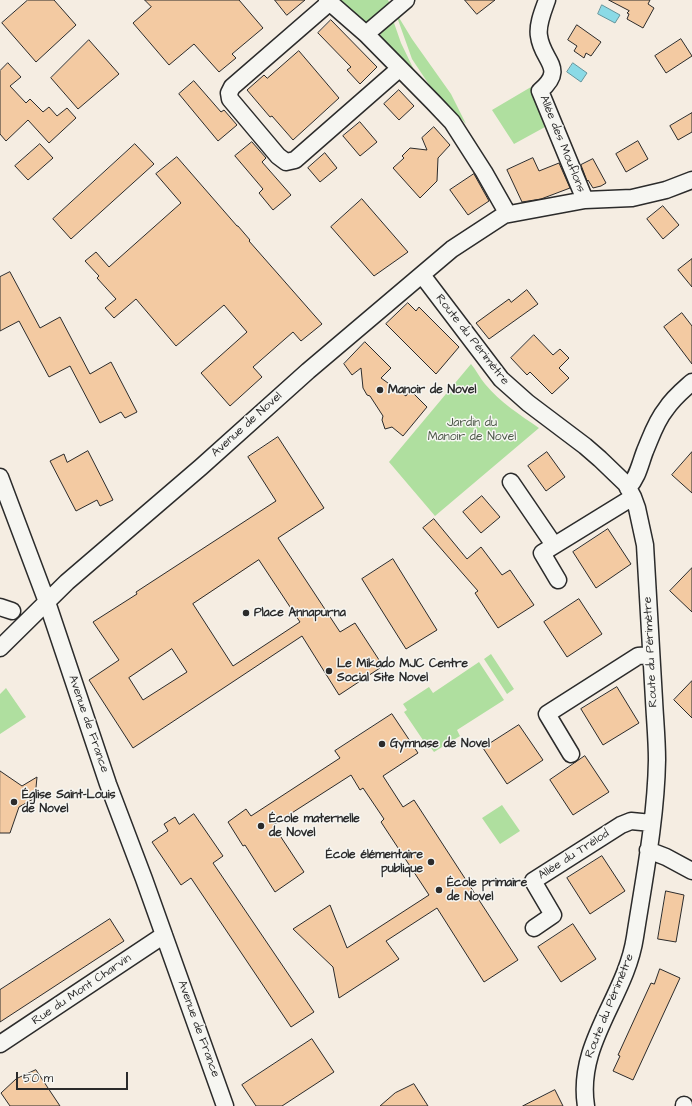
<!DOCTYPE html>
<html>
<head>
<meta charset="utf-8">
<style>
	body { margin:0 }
	#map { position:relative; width:692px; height:1106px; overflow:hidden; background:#f5ede2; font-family:"Architects Daughter",sans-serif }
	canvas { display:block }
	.scale { position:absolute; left:16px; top:1072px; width:112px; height:18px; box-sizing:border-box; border:2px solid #2b2b2b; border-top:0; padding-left:5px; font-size:12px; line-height:14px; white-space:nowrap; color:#2b2b2b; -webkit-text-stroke:3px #f6f6f2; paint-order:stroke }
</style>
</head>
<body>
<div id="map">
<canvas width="692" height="1106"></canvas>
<div class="scale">50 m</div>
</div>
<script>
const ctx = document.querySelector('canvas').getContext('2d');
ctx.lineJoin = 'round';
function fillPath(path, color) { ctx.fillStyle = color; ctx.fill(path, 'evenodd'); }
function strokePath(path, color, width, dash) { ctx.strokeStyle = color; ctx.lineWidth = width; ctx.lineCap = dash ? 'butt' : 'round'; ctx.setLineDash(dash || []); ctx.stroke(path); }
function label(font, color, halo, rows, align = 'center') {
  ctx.font = font + ' "Architects Daughter",sans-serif'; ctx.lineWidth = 3; ctx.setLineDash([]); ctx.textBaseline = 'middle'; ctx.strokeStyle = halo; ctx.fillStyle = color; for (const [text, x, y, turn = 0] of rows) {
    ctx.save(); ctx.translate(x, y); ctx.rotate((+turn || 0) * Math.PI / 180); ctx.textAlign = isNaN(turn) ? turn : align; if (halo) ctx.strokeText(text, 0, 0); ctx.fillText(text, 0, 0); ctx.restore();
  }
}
const green = new Path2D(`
	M 339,0 L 388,0 L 390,4 L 370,22 L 363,22 Z
	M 398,16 L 412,39 L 451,94 L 466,124 L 430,86 L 412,59 L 397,17 Z
	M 393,20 L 401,43 L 415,72 L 381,38 L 380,32 Z
	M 531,87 L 545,127 L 514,144 L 492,110 Z
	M 471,364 C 476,370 480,378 485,384 C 500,402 520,415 539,428 L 435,516 L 389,462 Z
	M 491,654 L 514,689 L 507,694 L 484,659 Z
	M 479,662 L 504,700 L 457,730 L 460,736 L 434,752 L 431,748 L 429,749 L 404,712 L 407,710 L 403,704 L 429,687 L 433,693 Z
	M 6,688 L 26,717 L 0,734 L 0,694 Z
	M 502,805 L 520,831 L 500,844 L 482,818 Z`);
const water = new Path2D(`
	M 602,5 L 620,15 L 615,23 L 598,14 Z
	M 573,63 L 587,73 L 581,82 L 567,72 Z`);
const building = new Path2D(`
	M 28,0 L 54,0 L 76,25 L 36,62 L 2,23 Z
	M 145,0 L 239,0 L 263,28 L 232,54 L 236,58 L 219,72 L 194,44 L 169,65 L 133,23 L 151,7 Z
	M 275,0 L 305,0 L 287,15 Z
	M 465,0 L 495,0 L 477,14 Z
	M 609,0 L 650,0 L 648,4 L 654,8 L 643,28 L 627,19 L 629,14 L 627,13 L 629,11 Z
	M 331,20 L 377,67 L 360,84 L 347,70 L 351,67 L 318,33 Z
	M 577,25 L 601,42 L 591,56 L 586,53 L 584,58 L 574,51 L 577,46 L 568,40 Z
	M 681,39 L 692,56 L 666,73 L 655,56 Z
	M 89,40 L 119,74 L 78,109 L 51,78 Z
	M 299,51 L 339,98 L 293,140 L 272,116 L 270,117 L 247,90 L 264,75 L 267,78 Z
	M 8,63 L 21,77 L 10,86 L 26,103 L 30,99 L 43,112 L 49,107 L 57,116 L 67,108 L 76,118 L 49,143 L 28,120 L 6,141 L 0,134 L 0,71 Z
	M 194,81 L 221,112 L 224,110 L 237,125 L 218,141 L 179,94 Z
	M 399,90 L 414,106 L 399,120 L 384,104 Z
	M 692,113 L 692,132 L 678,140 L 670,126 Z
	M 360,122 L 377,142 L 360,156 L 343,136 Z
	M 434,127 L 450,145 L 438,158 L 437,181 L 420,198 L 393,168 L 404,158 L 402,156 L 410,148 L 427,150 L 422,138 Z
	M 638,141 L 648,159 L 626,172 L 616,154 Z
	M 252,142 L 266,158 L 262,162 L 291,195 L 273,210 L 259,193 L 263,189 L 235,156 Z
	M 40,144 L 53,158 L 28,180 L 15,166 Z
	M 135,144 L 154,164 L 71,239 L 53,219 Z
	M 325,153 L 337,168 L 320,182 L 308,168 Z
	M 177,157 L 237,226 L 238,226 L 250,240 L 249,241 L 322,324 L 301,341 L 293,332 L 253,367 L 262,377 L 230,406 L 201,373 L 247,332 L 224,305 L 176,346 L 136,299 L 114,318 L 105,308 L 116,299 L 97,278 L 99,276 L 85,261 L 96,252 L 109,267 L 181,203 L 156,174 Z
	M 533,158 L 539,171 L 559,163 L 570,188 L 541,199 L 522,202 L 507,170 Z
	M 593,159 L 606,183 L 601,186 L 593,188 L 588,180 L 587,181 L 581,165 Z
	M 474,174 L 489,201 L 468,215 L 450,190 Z
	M 362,199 L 408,252 L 374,276 L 331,227 Z
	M 663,206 L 679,225 L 663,239 L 647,219 Z
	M 692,259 L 692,287 L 678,270 Z
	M 10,272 L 40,328 L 60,317 L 90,374 L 111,362 L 137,412 L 125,418 L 121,412 L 100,423 L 70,366 L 49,377 L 19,321 L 0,331 L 0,277 Z
	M 527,290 L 538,304 L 489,339 L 476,323 L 509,299 L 511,302 Z
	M 408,303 L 416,311 L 419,307 L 459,347 L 436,374 L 386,324 Z
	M 682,313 L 692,326 L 692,364 L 664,327 Z
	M 534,335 L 553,355 L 560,349 L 569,358 L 559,368 L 569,378 L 552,394 L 530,372 L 527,375 L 511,358 Z
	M 365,342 L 391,368 L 381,378 L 406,396 L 410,390 L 427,407 L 403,436 L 392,427 L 385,429 L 382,420 L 383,416 L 370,396 L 367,395 L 363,388 L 361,368 L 352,375 L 344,364 Z
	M 278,437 L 324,508 L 278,538 L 340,632 L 355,623 L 383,666 L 339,695 L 302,636 L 133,748 L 89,680 L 119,660 L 93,622 L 137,594 L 136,592 L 276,501 L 248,457 ZM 259,560 L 300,622 L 233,666 L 193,604 ZM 172,649 L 187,672 L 143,700 L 129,678 Z
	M 88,451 L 113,500 L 100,506 L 97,500 L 76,511 L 50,461 L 64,454 L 67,462 Z
	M 547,452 L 565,477 L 546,491 L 528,466 Z
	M 692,452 L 692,493 L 672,475 Z
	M 482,496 L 500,517 L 481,533 L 463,512 Z
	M 434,519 L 467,559 L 481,547 L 502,575 L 510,570 L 534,605 L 498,628 L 475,593 L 478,591 L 423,528 Z
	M 608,529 L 631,564 L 596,588 L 573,552 Z
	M 393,559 L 437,630 L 406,649 L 362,579 Z
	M 692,568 L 692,612 L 670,591 Z
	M 579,599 L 602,634 L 567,657 L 544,622 Z
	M 692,681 L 692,718 L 674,700 Z
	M 617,687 L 639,723 L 603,745 L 581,709 Z
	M 392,714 L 418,753 L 383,776 L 403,807 L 414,800 L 518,960 L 484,982 L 437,908 L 386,941 L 399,959 L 339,998 L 333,967 L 293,929 L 330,905 L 347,948 L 429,895 L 381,822 L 384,819 L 363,788 L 360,790 L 351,775 L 273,825 L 304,872 L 275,892 L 245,845 L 243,846 L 228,822 L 246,809 L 251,816 L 340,758 L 335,751 Z
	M 519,725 L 543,760 L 507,784 L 483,748 Z
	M 585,756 L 609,792 L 573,815 L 550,780 Z
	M 0,771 L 22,786 L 37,777 L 35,798 L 19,807 L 10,833 L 0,833 Z
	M 194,814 L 223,856 L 213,863 L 314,1012 L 291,1027 L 191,878 L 181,885 L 152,842 L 168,831 L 164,824 L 175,817 L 179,824 Z
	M 602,856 L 625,891 L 590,914 L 567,878 Z
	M 666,891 L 684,895 L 676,942 L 658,939 Z
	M 110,919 L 124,941 L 0,1022 L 0,990 Z
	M 573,924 L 596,959 L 561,982 L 538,947 Z
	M 660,969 L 680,978 L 633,1080 L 613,1071 L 620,1056 L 618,1055 L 651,983 L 654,984 Z
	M 312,1039 L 334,1072 L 282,1106 L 256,1106 L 242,1085 Z
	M 36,1070 L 60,1106 L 10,1106 L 1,1093 L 16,1079 Z
	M 414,1084 L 428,1106 L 380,1106 L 395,1093 Z
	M 555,1090 L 563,1106 L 523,1106 Z`);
const street = new Path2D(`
	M 327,0 L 366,34 L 433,102 L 452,122 L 484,172 L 505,209 L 504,215
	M 547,0 C 543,11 537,25 539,36 C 542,61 567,68 540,91 L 585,200
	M 330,2 L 232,87 L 229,93 L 230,99 L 278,156 L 286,162 L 295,160 L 399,69
	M 366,34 L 406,0
	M 422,275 L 501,379 L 528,403 L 585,446 L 600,459 L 626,484 L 633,497 L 637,508 L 645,545 C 648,597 651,648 654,700 C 655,720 657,740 657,760 C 656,819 644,879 635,937 C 626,997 576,1043 586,1106
	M 0,477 L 47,602 L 108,784 L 144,879 L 225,1106
	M 511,482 L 554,545
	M 628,488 C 638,477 640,464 645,451 C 651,437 656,421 666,409 C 673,398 683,390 692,382
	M 558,580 L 542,553 L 633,497
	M 0,607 L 12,611
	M 0,648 L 67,582 L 201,467 L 308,371 L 452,249 L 504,215 L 585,200 L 632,198 L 666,190 L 692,180
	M 571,754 L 547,714 L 638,656 L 651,655
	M 648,850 L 666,857 L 692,871
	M 534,928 L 553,915 L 533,881 L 621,825 L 631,821 L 652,823
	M 0,1044 L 164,935
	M 684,1105 L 684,1106`);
const markers = [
	[380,390,4,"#2b2b2b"],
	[246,613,4,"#2b2b2b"],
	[329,671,4,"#2b2b2b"],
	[382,744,4,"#2b2b2b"],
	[14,802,4,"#2b2b2b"],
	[261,826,4,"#2b2b2b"],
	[431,862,4,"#2b2b2b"],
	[439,890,4,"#2b2b2b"]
];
const streetNames = [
	["Allée des Mouflons",562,144,68],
	["Route du Périmètre",472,340,52],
	["Avenue de Novel",247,425,-42],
	["Route du Périmètre",651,652,-93],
	["Avenue de France",88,724,71],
	["Allée du Trélod",574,855,-33],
	["Rue du Mont Charvin",82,990,-34],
	["Route du Périmètre",610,1006,-68],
	["Avenue de France",198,1029,70]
];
const poiNames = [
	["Manoir de Novel",388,390],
	["Place Annapurna",254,613],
	["Le Mikado MJC Centre",337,664],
	["Social Site Novel",337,678],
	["Gymnase de Novel",390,744],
	["Église Saint-Louis",22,795],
	["de Novel",22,809],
	["École maternelle",269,819],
	["de Novel",269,833],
	["École élémentaire",423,855,"right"],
	["publique",423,869,"right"],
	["École primaire",447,883],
	["de Novel",447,897]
];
const parkNames = [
	["Jardin du",472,423],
	["Manoir de Novel",472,437]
];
fillPath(green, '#afdf9f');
fillPath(water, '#8adae6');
strokePath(water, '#64949b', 1);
fillPath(building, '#f3caa2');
strokePath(building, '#2b2b2b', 1);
strokePath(street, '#2b2b2b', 19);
strokePath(street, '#f6f6f2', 16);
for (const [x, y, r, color] of markers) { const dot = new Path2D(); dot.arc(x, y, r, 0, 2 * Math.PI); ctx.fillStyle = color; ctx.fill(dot); strokePath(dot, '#f6f6f2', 1.5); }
label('12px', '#2b2b2b', '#f6f6f2', streetNames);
label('bold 12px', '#2b2b2b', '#f6f6f2', poiNames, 'left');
label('12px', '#4c5848', '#f6f6f2', parkNames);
</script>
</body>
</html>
